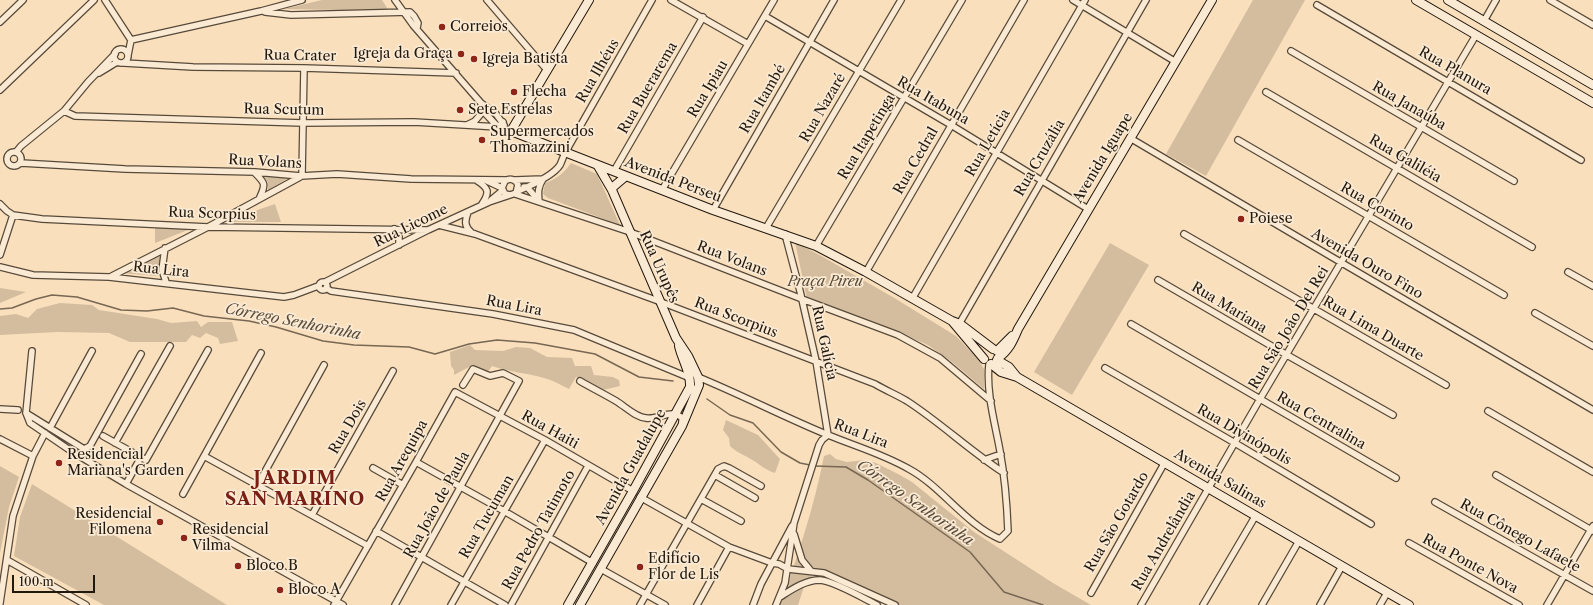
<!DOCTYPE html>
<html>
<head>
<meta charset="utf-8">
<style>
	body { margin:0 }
	#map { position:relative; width:1593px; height:605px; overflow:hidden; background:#f9dfbc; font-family:"Libre Caslon Text",serif }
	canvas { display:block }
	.scale { position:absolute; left:12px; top:575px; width:83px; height:18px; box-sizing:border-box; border:2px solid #21180e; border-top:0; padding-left:5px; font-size:12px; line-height:14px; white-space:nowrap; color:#21180e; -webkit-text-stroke:3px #fbead3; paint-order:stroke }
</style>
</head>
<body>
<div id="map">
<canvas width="1593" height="605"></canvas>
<div class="scale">100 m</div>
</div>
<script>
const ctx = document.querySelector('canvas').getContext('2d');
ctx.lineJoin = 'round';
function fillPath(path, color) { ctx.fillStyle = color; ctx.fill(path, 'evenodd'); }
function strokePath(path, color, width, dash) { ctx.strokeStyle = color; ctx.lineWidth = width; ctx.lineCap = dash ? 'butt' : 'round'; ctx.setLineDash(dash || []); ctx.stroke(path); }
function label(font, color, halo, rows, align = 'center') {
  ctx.font = font + ' "Libre Caslon Text",serif'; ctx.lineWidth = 3.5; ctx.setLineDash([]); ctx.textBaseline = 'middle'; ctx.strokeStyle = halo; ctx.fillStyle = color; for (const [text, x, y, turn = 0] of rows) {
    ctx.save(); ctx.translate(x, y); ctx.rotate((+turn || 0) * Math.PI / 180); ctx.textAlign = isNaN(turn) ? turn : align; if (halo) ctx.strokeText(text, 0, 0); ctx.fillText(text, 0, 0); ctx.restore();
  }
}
const green = new Path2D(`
	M 322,0 L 382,0 L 389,11 L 284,9 Z
	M 1253,0 L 1305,0 L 1206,176 L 1166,154 Z
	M 571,163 L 597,174 L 620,225 L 548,198 L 543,194 L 545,183 C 557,179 564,173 571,163 Z
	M 263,176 L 290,177 L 268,190 L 268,182 Z
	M 275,204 L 281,222 L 222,222 Z
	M 155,228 L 193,228 L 155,243 Z
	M 795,242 L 823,257 L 896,299 L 956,336 L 978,359 L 984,369 L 984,389 L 952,362 L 928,345 L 898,332 L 807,299 Z
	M 1110,243 L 1149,265 L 1072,395 L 1034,372 Z
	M 161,253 L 158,276 L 121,273 Z
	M 0,288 L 26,292 L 0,303 Z
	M 60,303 L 92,305 L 99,310 L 157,319 L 171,323 L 197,321 L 201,327 L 208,322 L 232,322 L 238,341 L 220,344 L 218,338 L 206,333 L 200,338 L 192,335 L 186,342 L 130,342 L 109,333 L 57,332 L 0,335 L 0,316 L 16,314 L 28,318 L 37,309 Z
	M 470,345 L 475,350 L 503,351 L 516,347 L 530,348 L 547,357 L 572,358 L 575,366 L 591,366 L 594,375 L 613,377 L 619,380 L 620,386 L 603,390 L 576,377 L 569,389 C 561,385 552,380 544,378 C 526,373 509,372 492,366 L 487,373 L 469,367 L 454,375 L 454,370 L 451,366 L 450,352 Z
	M 726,420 L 758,435 L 780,459 L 775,473 C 763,469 760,464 749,458 C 742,454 736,452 730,446 L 729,438 L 723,430 Z
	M 830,454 L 836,459 L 847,462 L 865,460 L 876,463 L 900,475 L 912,482 L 974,532 L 1053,583 L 1091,605 L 891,605 L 822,575 L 813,575 L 805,584 L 798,605 L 780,605 C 798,556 814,507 824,456 Z
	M 0,466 L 19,477 L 9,507 L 0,553 Z
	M 32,484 L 227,605 L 104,605 L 14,556 L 20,517 Z`);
const stream = new Path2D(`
	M 0,309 L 12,308 L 36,299 L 52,295 L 77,297 L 121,310 L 147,311 L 173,308 L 204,316 L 249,321 L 276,327 L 323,341 L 354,345 L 409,347 L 435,354 L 469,344 L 497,340 L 535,343 L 595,354 L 639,377 L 673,381
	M 707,399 L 730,415 L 753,423 L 781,452 L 800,463 L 810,465
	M 814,466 L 846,467 L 868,480 L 970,552 L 1004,592 L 1043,605`);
const street = new Path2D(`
	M 105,0 L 131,40
	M 395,0 L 413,25 L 481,103 L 483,111 L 498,127 L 511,131
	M 487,0 L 547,70
	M 671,0 L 748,44
	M 1073,0 L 1176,62
	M 1550,0 L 1593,25
	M 1317,5 L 1581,160
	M 265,12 L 291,15 L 410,12 L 414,16 L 418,23 L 417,28
	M 765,16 L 951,125 L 1088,209
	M 1484,21 L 1496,0
	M 0,22 L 23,0
	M 131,40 L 261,11 L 302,0
	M114 56a7 7 0 1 1 14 0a7 7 0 1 1-14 0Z
	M 1291,51 L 1514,181
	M 128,55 L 131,40
	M 124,63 L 193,67 L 304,68 L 456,73
	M 99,73 L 117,62
	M 0,90 L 94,0
	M 1266,92 L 1532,247
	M 481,103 L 496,114 L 504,125
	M 64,111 L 75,116 L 303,123 L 414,122 L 498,127 L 503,122
	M 467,125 L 475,121 L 484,110
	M 1130,138 L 1342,263 L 1593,410
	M 1238,140 L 1504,295
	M7 159a7 7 0 1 1 14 0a7 7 0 1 1-14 0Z
	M 16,152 L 21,146 L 64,111 L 88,82 L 115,54
	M 21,163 L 125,169 L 255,172 L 301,176 L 337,174 L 411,179 L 507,180
	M 614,171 L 703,17
	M 255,173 C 265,183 266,184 260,197
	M 302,176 L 304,68
	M 476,180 C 489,188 490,192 482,204
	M 515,180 L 543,179
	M 487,181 L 502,188 L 505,194 L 510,195 L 516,193 L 518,185 C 516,179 510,178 505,181 L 502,188
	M 524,187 L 527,187 L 539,201
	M 662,190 L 774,0
	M 518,191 C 530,186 553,176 560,165 C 562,161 563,157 565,153 L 652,0
	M 515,194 L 630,232 L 802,299 L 898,335 L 940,358 L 991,401
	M 491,200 L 503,190
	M 539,201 C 538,192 538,187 543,179
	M 0,204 L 7,211 L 13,215 L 42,219 L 208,227 L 428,230
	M 713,210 L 834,0
	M 468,212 C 465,220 464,226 471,232
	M 439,225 L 475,234 L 661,302 L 875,384 C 885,390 897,395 907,401 C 941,423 970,451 1004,473
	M 766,228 L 901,0
	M 394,229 L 399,237 L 399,245
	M 785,234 L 800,291 L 816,361 L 828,435
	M 1184,234 L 1446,385
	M 816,246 L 962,0
	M 165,248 L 162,270 L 166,282
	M 0,255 L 13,215
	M 0,267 L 33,275 L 109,277 L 284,297 L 294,295 L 318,286
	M 866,272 L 1024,0
	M 1568,272 L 1593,286
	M 110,277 L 208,227 L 300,177
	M 1158,280 L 1287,355 L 1393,415
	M319 286a4 4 0 1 1 8 0a4 4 0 1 1-8 0Z
	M 325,282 L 428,230 L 489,202 L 510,195
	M 326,288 L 331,291 L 493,314 L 574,330 L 690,378
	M 912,299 L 1085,0
	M 1535,313 L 1593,346
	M 1131,324 L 1396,478
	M 958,326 L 1146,0
	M 32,351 L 26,413 L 30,423 L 71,451 L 126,484 L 343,605
	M 1105,368 L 1235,443 L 1371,524
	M 698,377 C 742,395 784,417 828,435 C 855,446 883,454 909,469 C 942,487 965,524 1000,539 L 1008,531 C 1007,504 1005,478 1000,451 C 995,423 986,393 989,364
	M 580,381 C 592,388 604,394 616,401 C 626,407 635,417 646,418 C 658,420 672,408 682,418 L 682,424
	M 0,409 L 18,410
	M 1488,411 L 1593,472
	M 26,413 L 84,449 L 90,446 L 141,354
	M 50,428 L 92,351
	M 103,436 L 146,460 L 208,350
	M 0,439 L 33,456
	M 115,443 L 170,346
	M 204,456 L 368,546
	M 984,460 L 1001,454
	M 416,462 L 504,511 L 593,563
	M 373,468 L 403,485
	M 715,475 L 755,498
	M 1496,475 L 1593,531
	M 126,484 L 141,457
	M 257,486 L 324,365
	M 183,494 L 261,353
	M 640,497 L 729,547 L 772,563 L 779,564 L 788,569 L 824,573 L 895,605
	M 701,499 L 741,521
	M 1435,502 L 1593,591
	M 312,515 L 393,371
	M 376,531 L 505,605
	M 794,534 L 802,560 L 811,571
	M 1409,543 L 1519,605
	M 7,560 L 86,605
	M 601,569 L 665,605
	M 1091,593 L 1165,462
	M 780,597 C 791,590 805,580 820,580 C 834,581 863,598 877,605
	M 0,603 L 13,516 L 33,456 L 45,433
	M 334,605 L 416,462 L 455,392 L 545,440 L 633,491
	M 395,605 L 519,381 L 503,373 L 490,376 L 473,369 L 463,385
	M 451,605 L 545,440
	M 511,605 L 588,466
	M 640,605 L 718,469 L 724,466 L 729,468 L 761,486
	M 697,605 L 729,547
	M 753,605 L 761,584 L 792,526
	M 776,605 L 785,583 L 794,523 L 819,445 L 822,440 L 828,435
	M 1141,605 L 1260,399 L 1476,35
	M 1203,605 L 1256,515
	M 1262,605 L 1299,541
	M 1320,605 L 1342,566
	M 1380,605 L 1387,593
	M 1547,605 L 1593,526`);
const secondary = new Path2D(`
	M 589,0 L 511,131 L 713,210 L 816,246 L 866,272 L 952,321 L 960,324 L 993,349
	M 1416,0 L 1593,103
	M 1448,0 L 1593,85
	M 612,190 L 613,187 L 626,176
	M 952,321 L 984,359
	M 997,351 L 1012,336
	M 998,358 C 1009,350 1013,341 1018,329 L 1212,0
	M 997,360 L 1009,367 L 1017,377
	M 991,364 L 1001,372 L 1017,377 L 1409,605
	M 568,605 L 633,491 L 690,387 C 691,372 682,360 679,346
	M 580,605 L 682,426 L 699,385 L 698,377 L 688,356 L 676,338 L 612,190 L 598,166`);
const markers = [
	[442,27,4,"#8f2418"],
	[461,54,4,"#8f2418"],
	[474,59,4,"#8f2418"],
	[514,92,4,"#8f2418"],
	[460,110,4,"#8f2418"],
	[482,140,4,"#8f2418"],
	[1241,219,4,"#8f2418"],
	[59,463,4,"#8f2418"],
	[160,522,4,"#8f2418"],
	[184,538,4,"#8f2418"],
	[238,566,4,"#8f2418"],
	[640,567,4,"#8f2418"],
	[280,590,4,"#8f2418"]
];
const poiNames = [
	["Correios",450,27],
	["Igreja da Graça",453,54,"right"],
	["Igreja Batista",482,59],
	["Flecha",522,92],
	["Sete Estrelas",468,110],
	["Supermercados",490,132],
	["Thomazzini",490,148],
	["Poiese",1249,219],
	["Residencial",67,455],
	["Mariana's Garden",67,471],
	["Residencial",152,514,"right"],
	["Filomena",152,530,"right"],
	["Residencial",192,530],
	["Vilma",192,546],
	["Edifício",648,559],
	["Flor de Lis",648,575],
	["Bloco B",246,566],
	["Bloco A",288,590]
];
const streetNames = [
	["Rua Crater",300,56,1],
	["Rua Ilhéus",598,71,-60],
	["Rua Planura",1455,71,30],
	["Rua Buerarema",648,88,-60],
	["Rua Ipiau",708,89,-59],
	["Rua Itambé",763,99,-60],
	["Rua Itabuna",933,101,30],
	["Rua Janaúba",1409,106,30],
	["Rua Nazaré",823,108,-60],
	["Rua Scutum",284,110,1],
	["Rua Itapetinga",867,137,-59],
	["Rua Letícia",988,143,-60],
	["Rua Cruzália",1040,158,-60],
	["Avenida Iguape",1103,158,-59],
	["Rua Galiléia",1405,159,30],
	["Rua Cedral",916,161,-60],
	["Rua Volans",265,162,3],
	["Avenida Perseu",673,180,21],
	["Rua Corinto",1377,207,30],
	["Rua Scorpius",212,214,2],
	["Rua Licome",411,226,-26],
	["Rua Volans",732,259,21],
	["Avenida Ouro Fino",1367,264,30],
	["Rua Urupês",659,267,66],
	["Rua Lira",161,270,6],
	["Rua Lira",514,306,11],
	["Rua Mariana",1229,308,31],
	["Rua Scorpius",736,318,21],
	["Rua São João Del Rei",1289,328,-59],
	["Rua Lima Duarte",1373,329,30],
	["Rua Galícia",824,343,78],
	["Rua Centralina",1321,421,30],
	["Rua Dois",348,427,-60],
	["Rua Haiti",550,430,29],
	["Rua Lira",861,434,21],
	["Rua Divinópolis",1244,435,30],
	["Rua Arequipa",402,461,-61],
	["Avenida Guadalupe",631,467,-61],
	["Avenida Salinas",1220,479,30],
	["Rua João de Paula",437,505,-61],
	["Rua Tucuman",487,517,-60],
	["Rua São Gotardo",1117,522,-60],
	["Rua Pedro Tatimoto",539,530,-61],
	["Rua Cônego Lafaete",1520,536,29],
	["Rua Andrelândia",1164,541,-60],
	["Rua Ponte Nova",1470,564,29]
];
const parkNames = [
	["Praça Pireu",825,282]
];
const waterNames = [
	["Córrego Senhorinha",293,322,11],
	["Córrego Senhorinha",915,503,35]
];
const districtNames = [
	["JARDIM",295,479],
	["SAN MARINO",295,500]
];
fillPath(green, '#d4bd9e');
strokePath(stream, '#776753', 1.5);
strokePath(street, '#574a3a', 8);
strokePath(secondary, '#21180e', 10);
strokePath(street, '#fbead3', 5.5);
strokePath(secondary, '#fbead3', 8);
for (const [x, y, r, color] of markers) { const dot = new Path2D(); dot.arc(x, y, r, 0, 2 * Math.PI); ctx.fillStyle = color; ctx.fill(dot); strokePath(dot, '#fbead3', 1.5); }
label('14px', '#21180e', '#fbead3', poiNames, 'left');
label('14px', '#21180e', '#fbead3', streetNames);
label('italic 14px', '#574a39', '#fbead3', parkNames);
label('italic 15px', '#5a4c3c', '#fbead3', waterNames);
ctx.letterSpacing = '1px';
label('bold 18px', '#7a1f14', '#fbead3', districtNames);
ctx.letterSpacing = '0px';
</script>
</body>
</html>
